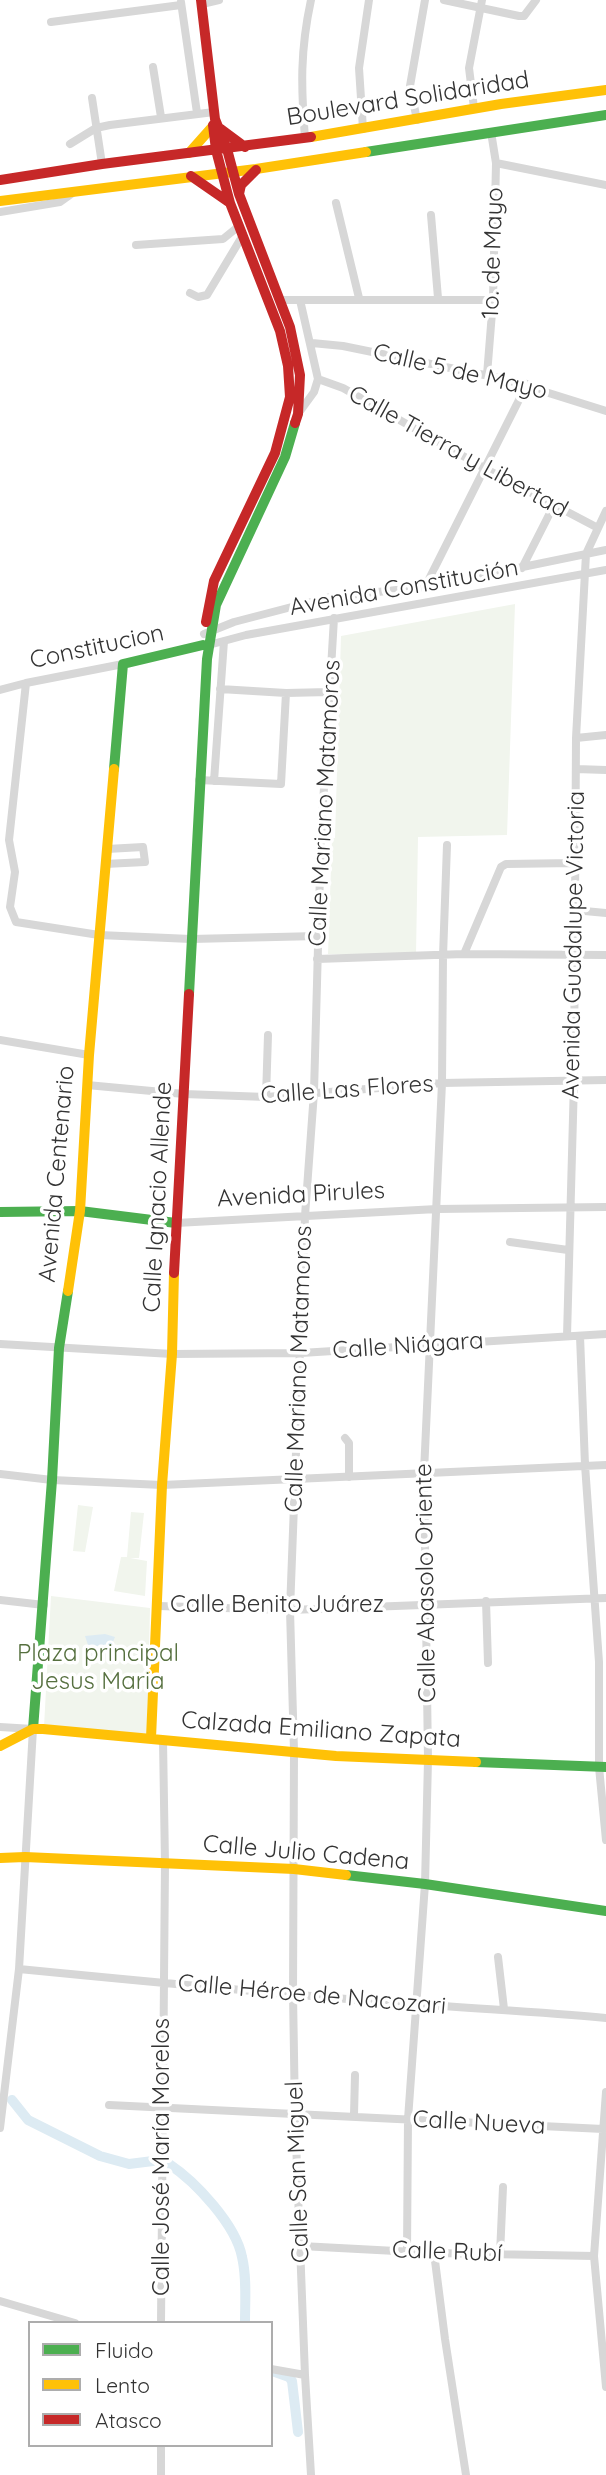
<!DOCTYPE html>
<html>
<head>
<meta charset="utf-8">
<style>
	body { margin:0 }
	#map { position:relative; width:606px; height:2475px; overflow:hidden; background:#fff; font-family:Quicksand,sans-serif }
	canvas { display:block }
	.legend { position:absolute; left:28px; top:2321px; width:245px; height:126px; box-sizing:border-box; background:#fff; border:2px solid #adadad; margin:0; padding:9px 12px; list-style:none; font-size:21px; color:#333 }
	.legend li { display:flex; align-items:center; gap:14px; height:35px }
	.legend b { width:35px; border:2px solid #adadad }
</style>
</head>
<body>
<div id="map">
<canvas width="606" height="2475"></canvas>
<ul class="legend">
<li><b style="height:9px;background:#4caf50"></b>Fluido</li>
<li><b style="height:9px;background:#ffc107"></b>Lento</li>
<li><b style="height:9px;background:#c62828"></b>Atasco</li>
</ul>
</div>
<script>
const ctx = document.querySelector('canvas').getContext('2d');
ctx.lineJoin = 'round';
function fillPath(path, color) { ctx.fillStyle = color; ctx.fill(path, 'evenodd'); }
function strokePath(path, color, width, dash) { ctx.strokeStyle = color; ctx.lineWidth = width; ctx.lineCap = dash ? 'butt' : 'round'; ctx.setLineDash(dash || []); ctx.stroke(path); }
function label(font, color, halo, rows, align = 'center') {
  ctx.font = font + ' Quicksand,sans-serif'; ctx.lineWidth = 7; ctx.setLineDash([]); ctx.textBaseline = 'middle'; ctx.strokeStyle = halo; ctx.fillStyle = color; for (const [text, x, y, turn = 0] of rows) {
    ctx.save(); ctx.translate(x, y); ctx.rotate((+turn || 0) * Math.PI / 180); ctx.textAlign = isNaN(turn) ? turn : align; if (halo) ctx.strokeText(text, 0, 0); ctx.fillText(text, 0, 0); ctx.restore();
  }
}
const green = new Path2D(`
	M 515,604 L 507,835 L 418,837 L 416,955 L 328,954 L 332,838 L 335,838 L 341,636 Z
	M 78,1505 L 93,1507 L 85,1552 L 73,1551 Z
	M 131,1512 L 144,1513 L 139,1558 L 130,1558 L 147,1561 L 145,1596 L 114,1591 L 121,1557 L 127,1557 Z
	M 51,1596 L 150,1608 L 147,1736 L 44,1727 Z`);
const water = new Path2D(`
	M 105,1634 L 115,1637 L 110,1649 L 98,1646 L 89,1648 L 85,1636 Z`);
const canal = new Path2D(`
	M 12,2100 L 28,2120 L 100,2156 L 129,2164 L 153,2161
	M 169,2164 C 196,2182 236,2225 242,2257 C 247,2278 245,2301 245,2323
	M 275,2372 L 289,2377 L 292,2381 L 298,2432`);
const street = new Path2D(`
	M 444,0 L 519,16 L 524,16 L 536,0
	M 181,2 L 197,113
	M 202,4 L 219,0
	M 51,22 L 181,5
	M 153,67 L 161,117
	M 92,98 L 102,164
	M 474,108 L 469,68 L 482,0
	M 417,120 L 410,86 L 425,0
	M 363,129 L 359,68 L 369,0
	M 305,138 C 301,87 300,51 311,0
	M 70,144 L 96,128 L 110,125 L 214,112
	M 496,163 L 606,185
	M 336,203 L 359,298
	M 0,212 L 60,202 L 74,192
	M 431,215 L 438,298
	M 136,245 L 223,239 L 239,226
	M 190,293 L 198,297 L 207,295 L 243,235
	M 280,300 L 493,300
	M 312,343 L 343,346 L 504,379 L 606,411
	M 487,375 L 493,300 L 496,163 L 491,132
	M 318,379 L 343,388 L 486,469 L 598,528
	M 298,414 L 314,392 L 318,379 L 300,300
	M 522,568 L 554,505
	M 425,587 L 527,384
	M 204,634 L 234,622 L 330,597 L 425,587 L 606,550
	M 205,646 L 246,635 L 606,570
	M 26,683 L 9,840 L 15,872 L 10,907 L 16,922 L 99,935 L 191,939 L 318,936
	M 220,689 L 286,693 L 329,692
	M 0,690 L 26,683 L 123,664
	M 576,738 L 606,735
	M 576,769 L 606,770
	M 199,780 L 281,784 L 286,693
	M 214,781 L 224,641
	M 105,864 L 145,862 L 143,847 L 107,849
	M 574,910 L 606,913
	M 464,954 L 501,867 L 506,864 L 574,863
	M 317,959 L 464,954 L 606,955
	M 0,1040 L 89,1055
	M 87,1085 L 184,1094 L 266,1097 L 442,1083 L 606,1080
	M 266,1097 L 268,1035
	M 176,1223 L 437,1209 L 606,1207
	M 510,1242 L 568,1250
	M 567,1336 L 574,1081 L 576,738 L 586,554 L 606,511
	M 580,1336 L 585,1465 L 599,1662 L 599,1767 L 606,1840
	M 0,1344 L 172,1354 L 301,1353 L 606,1334
	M 345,1438 L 349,1443 L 349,1477
	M 0,1474 L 52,1480 L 162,1485 L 606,1465
	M 0,1600 L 44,1605
	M 486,1601 L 488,1663
	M 158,1606 L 290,1610 L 606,1598
	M 0,1727 L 33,1729 L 19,1969 L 0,2128
	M 498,1957 L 504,2009
	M 19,1969 C 151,1982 283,1995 415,2004 C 479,2009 542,2012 606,2018
	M 606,2092 L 594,2256 L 606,2387
	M 109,2105 L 603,2129
	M 354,2115 L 355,2075
	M 301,2246 L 434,2253 L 594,2256
	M 407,2252 L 408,2119 L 425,1884 L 428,1760 L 424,1472 L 442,1083 L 443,956 L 447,845
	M 434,2253 L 445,2339 L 466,2475
	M 500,2254 L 503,2187
	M 0,2301 L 75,2323
	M 161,2323 L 165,1864 L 163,1740
	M 271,2369 L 305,2375
	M 161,2475 L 161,2445
	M 311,2475 L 305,2375 L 295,2115 L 293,1994 L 294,1751 L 290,1610 L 305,1216 L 314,1092 L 321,838 L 334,618`);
const fast = new Path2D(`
	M 366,152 L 606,115
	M 114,769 L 123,664 L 203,645
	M 189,994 L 207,659 L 216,605 L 285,457 L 295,423
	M 0,1212 L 80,1211 L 176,1223
	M 33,1729 L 52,1480 L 59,1348 L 68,1291
	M 476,1762 L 606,1767
	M 346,1875 L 425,1884 L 606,1911`);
const slow = new Path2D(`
	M 311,137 L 501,104 L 606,90
	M 189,153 L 213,126
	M 0,201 L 256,169 L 366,152
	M 68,1291 L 80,1211 L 89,1055 L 114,769
	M 151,1738 L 162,1485 L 172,1354 L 174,1273
	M 0,1746 L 33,1729 L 43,1729 L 336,1756 L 476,1762
	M 0,1858 L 25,1857 L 294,1869 L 346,1875`);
const jam = new Path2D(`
	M 201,0 L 215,119 L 227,149 L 239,194 L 290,327 L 300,375 L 298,414 L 295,423
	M 218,127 L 245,147
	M 191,176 L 230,203
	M 0,180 L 102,164 L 311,137
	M 239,194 L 241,185 L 256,170
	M 206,622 L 214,581 L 275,453 L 290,397 L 288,366 L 280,331 L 230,203 L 216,150 L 213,125
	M 174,1273 L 189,994`);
const streetNames = [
	["Boulevard Solidaridad",408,99,-9],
	["1o. de Mayo",493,253,-88],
	["Calle 5 de Mayo",460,372,13],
	["Calle Tierra y Libertad",458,452,29],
	["Avenida Constitución",404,588,-10],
	["Constitucion",97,647,-12],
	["Calle Mariano Matamoros",325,803,-87],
	["Avenida Guadalupe Victoria",574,945,-89],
	["Calle Las Flores",347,1090,-4],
	["Avenida Centenario",57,1174,-85],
	["Avenida Pirules",301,1195,-3],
	["Calle Ignacio Allende",158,1197,-87],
	["Calle Niágara",408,1346,-4],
	["Calle Mariano Matamoros",299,1369,-88],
	["Calle Abasolo Oriente",426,1583,-91],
	["Calle Benito Juárez",277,1605],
	["Calzada Emiliano Zapata",321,1730,4],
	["Calle Julio Cadena",306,1853,5],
	["Calle Héroe de Nacozari",312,1995,5],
	["Calle Nueva",479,2123,3],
	["Calle José María Morelos",162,2157,-90],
	["Calle San Miguel",298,2172,-92],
	["Calle Rubí",447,2252,2]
];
const parkNames = [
	["Plaza principal",98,1654],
	["Jesus Maria",98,1682]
];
fillPath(green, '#f1f5ed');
fillPath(water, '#ddebf3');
strokePath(canal, '#ddebf3', 10);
strokePath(street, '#d7d7d7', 8);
strokePath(fast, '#4caf50', 10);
strokePath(slow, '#ffc107', 10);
strokePath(jam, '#c62828', 10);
label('24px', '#333', '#fff', streetNames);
label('24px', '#56703f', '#fff', parkNames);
</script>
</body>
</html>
